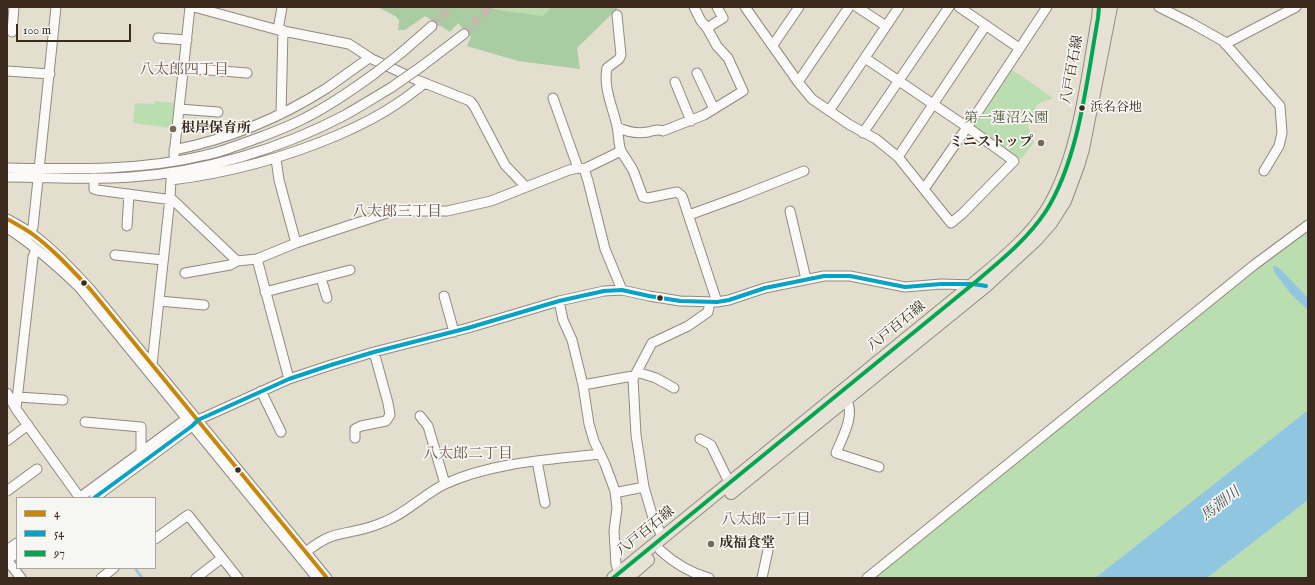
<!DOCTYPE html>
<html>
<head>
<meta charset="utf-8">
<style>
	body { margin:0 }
	#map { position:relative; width:1315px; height:585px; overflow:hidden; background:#e4dece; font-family:"IM FELL English",serif }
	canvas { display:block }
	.frame { position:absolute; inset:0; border:8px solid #3b2a1e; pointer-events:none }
	.legend { position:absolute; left:16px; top:497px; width:140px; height:72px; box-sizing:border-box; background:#f6f6f2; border:1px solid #aba49d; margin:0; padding:5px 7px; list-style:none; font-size:12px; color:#3b2a1e }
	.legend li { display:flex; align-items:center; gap:8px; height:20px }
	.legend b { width:20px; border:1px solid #aba49d }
	.scale { position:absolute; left:16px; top:24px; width:115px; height:18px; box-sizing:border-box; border:2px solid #3b2a1e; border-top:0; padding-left:5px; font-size:12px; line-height:14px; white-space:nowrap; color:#3b2a1e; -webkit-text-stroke:3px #f6f6f2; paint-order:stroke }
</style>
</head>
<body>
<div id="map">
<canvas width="1315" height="585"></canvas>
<div class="frame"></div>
<ul class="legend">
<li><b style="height:5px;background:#c88708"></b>4</li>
<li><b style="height:5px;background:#03a3c5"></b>54</li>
<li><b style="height:5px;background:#00a651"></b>97</li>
</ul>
<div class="scale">100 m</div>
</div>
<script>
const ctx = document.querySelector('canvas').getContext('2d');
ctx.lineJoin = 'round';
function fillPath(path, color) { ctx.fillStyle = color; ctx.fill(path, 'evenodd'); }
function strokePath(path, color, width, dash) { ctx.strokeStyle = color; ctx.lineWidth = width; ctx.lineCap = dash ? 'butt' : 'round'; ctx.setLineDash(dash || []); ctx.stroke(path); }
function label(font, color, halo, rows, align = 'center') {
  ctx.font = font + ' "IM FELL English","Noto Serif JP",serif'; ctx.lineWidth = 3.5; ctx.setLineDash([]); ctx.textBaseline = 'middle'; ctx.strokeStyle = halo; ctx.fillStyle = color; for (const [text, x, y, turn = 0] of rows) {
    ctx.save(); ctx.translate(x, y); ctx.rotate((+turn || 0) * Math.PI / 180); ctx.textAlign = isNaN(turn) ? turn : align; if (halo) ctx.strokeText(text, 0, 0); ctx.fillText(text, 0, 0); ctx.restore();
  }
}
const green = new Path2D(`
	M 493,7 L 551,7 L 543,16 L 499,10 Z
	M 1011,69 L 1053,98 L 1038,104 L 1030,118 L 1028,126 L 1034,143 L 1021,159 L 974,128 L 974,123 Z
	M 154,101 L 174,103 L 172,128 L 133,123 L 135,103 L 154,104 Z
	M 1308,230 L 1308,410 L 1095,578 L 875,578 L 1267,260 Z
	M 1308,500 L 1308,578 L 1207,578 Z`);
const forest = new Path2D(`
	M 378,7 L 488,7 L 499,10 L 543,16 L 551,7 L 619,7 L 577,48 L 580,69 L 518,61 L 467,46 L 471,37 L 458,23 L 450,32 L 425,16 L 405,30 L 398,30 L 399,20 L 395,16 Z`);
const water = new Path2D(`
	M 1273,266 L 1274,266 L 1279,268 L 1308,298 L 1308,310 L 1291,294 L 1274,272 Z
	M 1308,410 L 1308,500 L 1207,578 L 1095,578 Z`);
const stream = new Path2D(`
	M 135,568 L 142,578`);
const minorTunnel = new Path2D(`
	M 432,26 L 451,7
	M 464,34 L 490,7`);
const minor = new Path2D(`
	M 194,7 L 278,30 L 349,44 L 372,59 L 417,80 L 470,101 L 474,106 L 505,165 L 526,187
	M 745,7 L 798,82 L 812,99 L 850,125 L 876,139 L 898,157 L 951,223 L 962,214 L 1014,161 L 967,127 L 865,58
	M 857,7 L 886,26
	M 959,7 L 1019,48
	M 1159,7 L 1191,23 L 1223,41 L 1280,106 L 1282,133 L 1279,146 L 1264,171
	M 707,28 L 723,18 L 717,7
	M 278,30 L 282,7
	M 12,32 L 14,7
	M 158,38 L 187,40
	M 1225,44 L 1296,7
	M 773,45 L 799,7
	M 401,53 L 432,26
	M 422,66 L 464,34
	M 184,68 L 247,73
	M 7,71 L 50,74
	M 697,73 L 714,109
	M 675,82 L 691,121
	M 798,82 L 849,7
	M 553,98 L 578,168
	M 179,109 L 218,112
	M 829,111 L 899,7
	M 281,114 L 283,30
	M 617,127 C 627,132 637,134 648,132 C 654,131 657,128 663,131 L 704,115 L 743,91 L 728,58 L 717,46 L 707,28 L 701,21 L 694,7
	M 863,133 L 949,7
	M 174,150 C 229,139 280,118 327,88 C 341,78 355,68 369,58
	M 621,151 L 633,170 L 643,197 L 648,198 L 677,192 L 682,196 L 717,302
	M 174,155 L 190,7
	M 898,157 L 986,25
	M 276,159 L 279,180 L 296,243
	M 7,168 C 73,169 141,171 206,155 C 224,151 241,144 258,138 C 274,132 290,126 305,118 C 329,106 352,90 374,74
	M 584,169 L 621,151 C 618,142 619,136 617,126 C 613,108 603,88 607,68 L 619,59 L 621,55 L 617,15
	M 7,177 C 48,177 90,180 131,177 C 204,172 281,149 345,115 C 361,106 377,96 392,87
	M 94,178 L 94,189 L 97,190 L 173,200 L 237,261 L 257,259
	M 924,189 L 975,116 L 1047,7
	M 790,211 L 806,279
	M 689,215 L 741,196 L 804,171
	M 7,219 C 15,223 23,228 31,233 C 53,249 71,269 90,289 L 327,578
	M 127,226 L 129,194
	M 7,228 C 33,244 57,266 79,287 L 317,578
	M 28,237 L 33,227 L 56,7
	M 115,255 L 163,260
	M 185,273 L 230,265 L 237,261
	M 321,278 L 327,298
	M 265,292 L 350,270
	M 444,296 L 454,332
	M 159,301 L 204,305
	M 559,301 L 563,320 L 572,340 L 583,385 L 589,424 L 594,441 L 605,464 L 615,491 L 619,492 L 644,487
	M 152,365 L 170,198 L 171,180 C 229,173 284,158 338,135 C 359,126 379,116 398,103 C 407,97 416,90 425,83
	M 637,372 L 656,378 L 674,388
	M 289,379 L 257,259 L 296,243 L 393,211 L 447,211 L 491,201 L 569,170 L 578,168 L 584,169 L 588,181 L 605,249 L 622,290
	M 583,385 L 627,377 L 634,376
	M 261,391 L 281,432
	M 7,393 L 16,409 L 80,498
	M 18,397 L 63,400
	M 846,400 C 856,414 842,438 836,453 L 879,467
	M 16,409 L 33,257 L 36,249
	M 420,416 L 428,426 L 445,484
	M 85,422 L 141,427 L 141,453
	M 355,438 L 355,429 L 361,426 L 386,421 L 390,415 L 388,403 L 374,352
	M 700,439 L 711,445 L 727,478 L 730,483
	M 7,441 L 28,425
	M 537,461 L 545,503
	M 7,491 L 37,469
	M 615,491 L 617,508 L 614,531 L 616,564 L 619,573
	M 79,498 L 186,419 L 191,420
	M 94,498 L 192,426 L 198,420 L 289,379 L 331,365 L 374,352 L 468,328 L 559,301 L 604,291 L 622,290 L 649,296 L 680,301 L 717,302 L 729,300 L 765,288 L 824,276 L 850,276 L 905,287 L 941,284 L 975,285
	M 663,538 L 653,518 L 644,487 L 636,435 L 633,379 L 652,343 L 688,326 L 708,312 L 710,302
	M 155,539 L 188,515 L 238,578
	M 7,550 L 17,543
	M 660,550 C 674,563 691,573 709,578
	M 302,555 C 311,548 319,541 330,537 C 337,534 346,533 354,531 C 365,529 375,526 386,521 C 408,512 424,494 445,484 C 493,462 548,460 600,454
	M 7,560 L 21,578
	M 7,560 L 17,553
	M 101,578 L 114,568
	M 196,578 L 222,558
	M 762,578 L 768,550
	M 867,578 L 1254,265 L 1308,225`);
const major = new Path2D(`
	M 731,493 L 986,286 L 1037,239 L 1051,223 L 1065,201 L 1078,166 L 1083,149 L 1111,7
	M 613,578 L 973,284 C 999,262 1027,240 1046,211 C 1079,159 1087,79 1098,18 L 1099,7
	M 627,578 L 648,560`);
const minorBridge = new Path2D(`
	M 374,74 L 401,53
	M 392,87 L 422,66`);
const bus1 = new Path2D(`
	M 7,219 C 15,223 23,228 31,233 C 53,249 71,269 90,289 L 327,578`);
const bus2 = new Path2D(`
	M 94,498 L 192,426 L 198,420 L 289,379 L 331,365 L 374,352 L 468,328 L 559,301 L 604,291 L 622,290 L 649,296 L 680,301 L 717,302 L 729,300 L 765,288 L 824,276 L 850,276 L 905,287 L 941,284 L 973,284 L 986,286`);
const bus3 = new Path2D(`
	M 613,578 L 973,284 C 999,262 1027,240 1046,211 C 1079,159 1087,79 1098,18 L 1099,7`);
const markers = [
	[1082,108,3.5,"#3b2a1e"],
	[173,129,4,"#76695c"],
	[1041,143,4,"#76695c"],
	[84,283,3.5,"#3b2a1e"],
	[660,298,3.5,"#3b2a1e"],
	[238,470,3.5,"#3b2a1e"],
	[711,544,4,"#76695c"]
];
const busNames = [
	["浜名谷地",1090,108]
];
const streetNames = [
	["八戸百石線",1073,70,-80],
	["八戸百石線",897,327,-39],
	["八戸百石線",646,532,-39]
];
const parkNames = [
	["第一蓮沼公園",1006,119]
];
const poiNames = [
	["根岸保育所",181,129],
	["ミニストップ",1033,143,"right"],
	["成福食堂",719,544]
];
const neighbourhoodNames = [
	["八太郎四丁目",184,71],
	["八太郎三丁目",397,213],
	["八太郎二丁目",468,455],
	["八太郎一丁目",766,521]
];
const waterNames = [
	["馬淵川",1221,505,-38]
];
fillPath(green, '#badeb0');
fillPath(forest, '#a9cca3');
fillPath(water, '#91c6e0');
strokePath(stream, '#91c6e0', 2.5);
strokePath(minorTunnel, '#c2baab', 9, [9, 4.5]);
strokePath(minor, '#908a80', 11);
strokePath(major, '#908a80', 14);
strokePath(minor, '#fbfaf8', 9);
strokePath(major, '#e8e1d5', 12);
strokePath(minorBridge, '#908a80', 11, []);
strokePath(minorBridge, '#fbfaf8', 9);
strokePath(bus1, '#c88708', 4);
strokePath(bus2, '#03a3c5', 4);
strokePath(bus3, '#00a651', 4);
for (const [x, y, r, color] of markers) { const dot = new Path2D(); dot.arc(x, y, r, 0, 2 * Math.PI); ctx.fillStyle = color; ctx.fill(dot); strokePath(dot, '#f6f6f2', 1.5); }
label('13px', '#3b2a1e', '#f6f6f2', busNames, 'left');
label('14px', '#3b2a1e', '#f6f6f2', streetNames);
label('14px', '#52573c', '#f6f6f2', parkNames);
label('bold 14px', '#3b2a1e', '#f6f6f2', poiNames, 'left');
label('15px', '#6e524a', '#f6f6f2', neighbourhoodNames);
label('italic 15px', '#4a565b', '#f6f6f2', waterNames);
</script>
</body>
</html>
